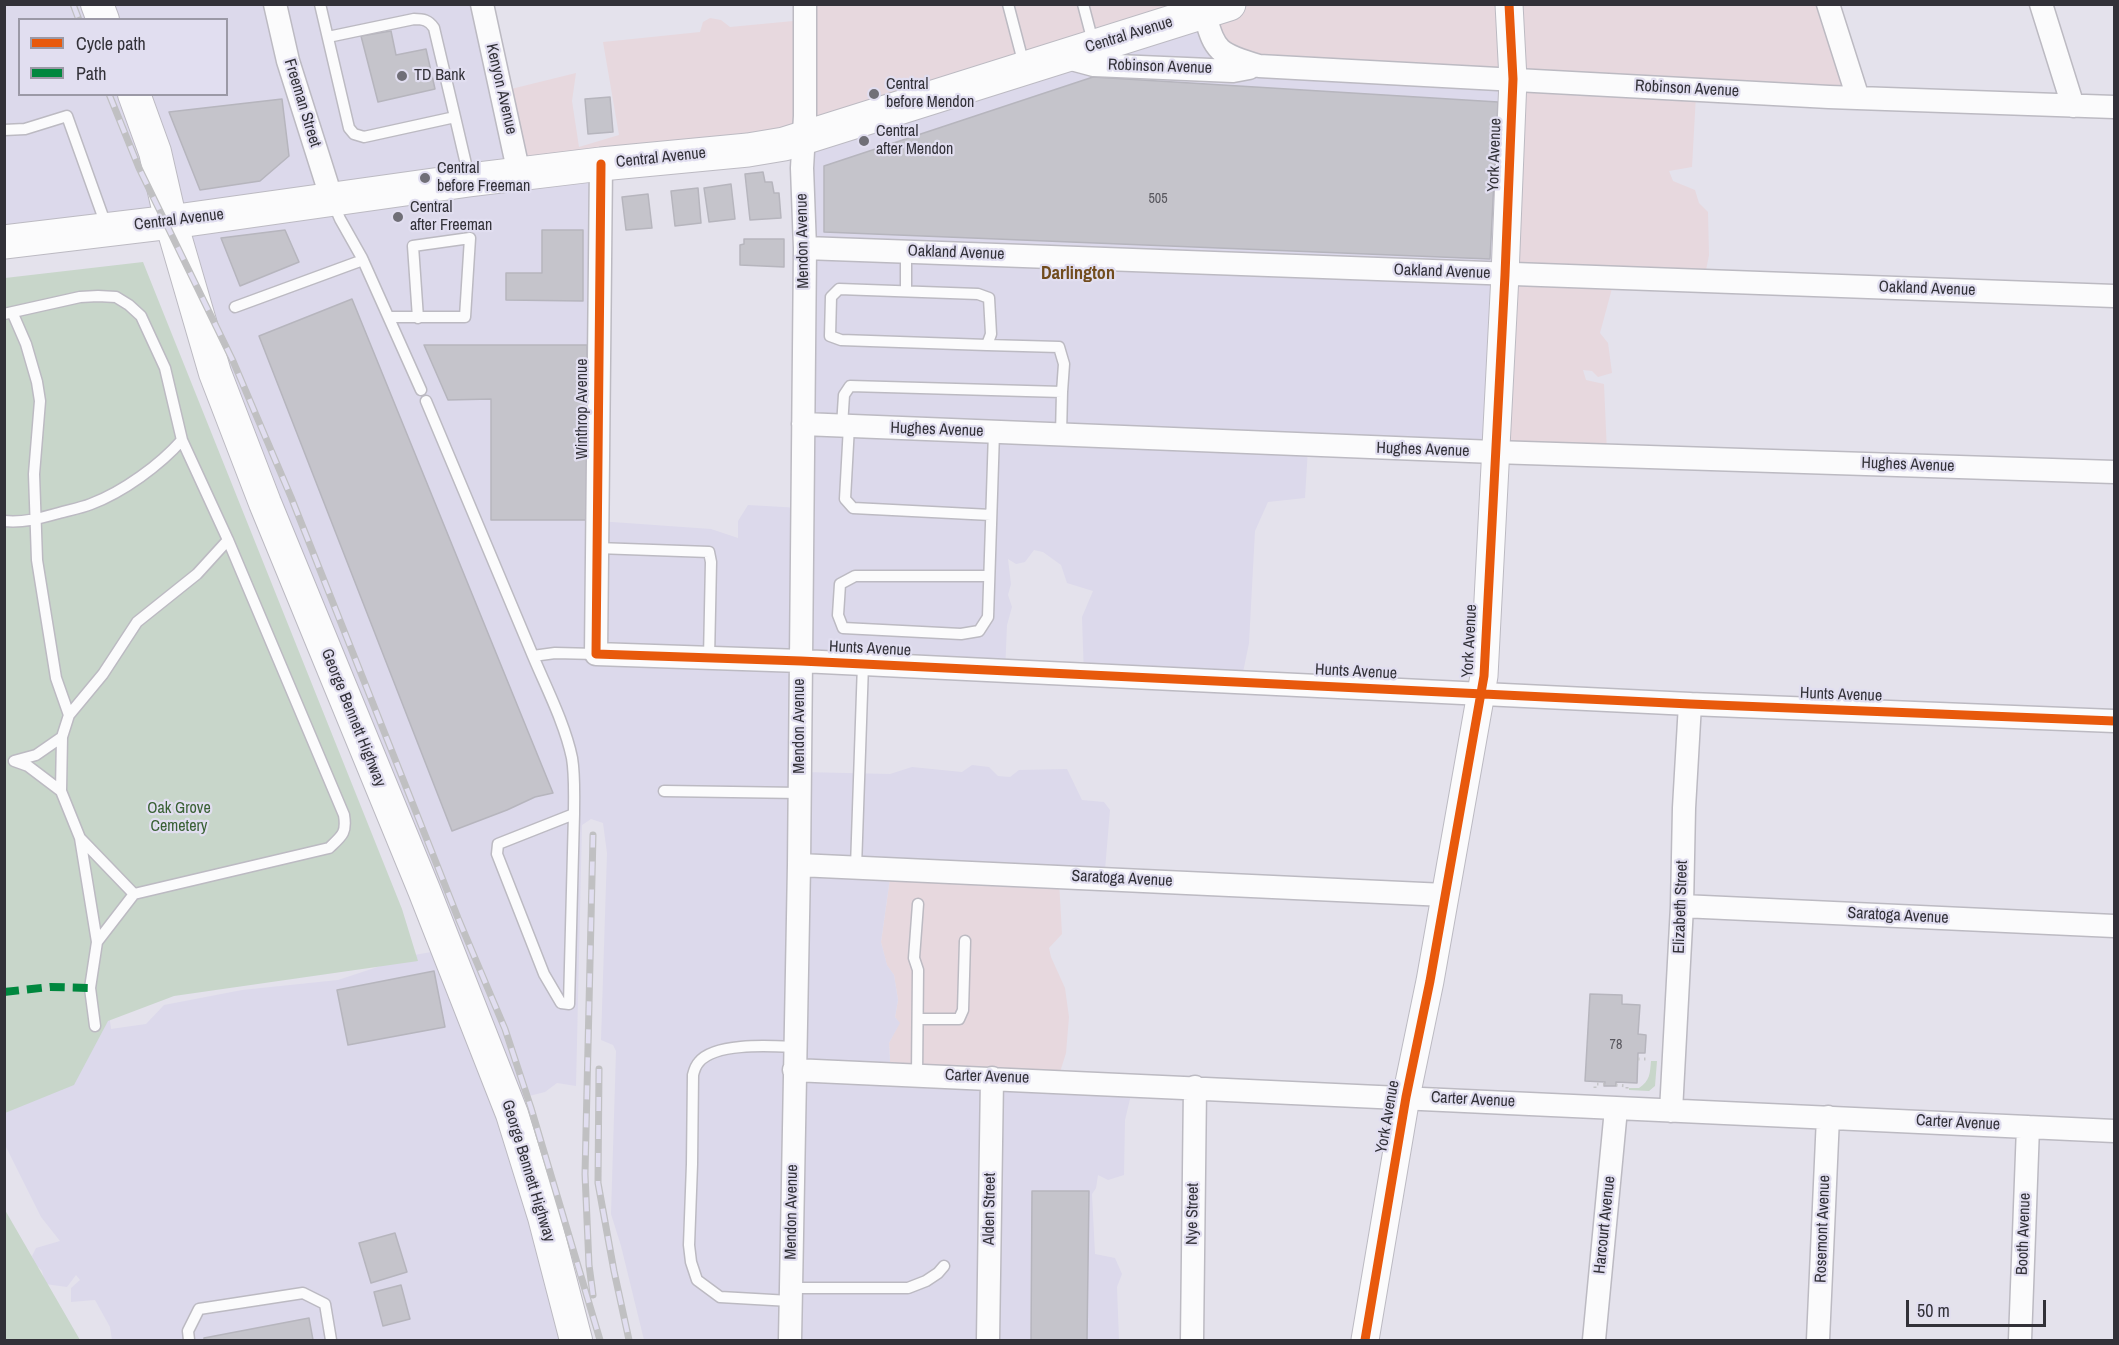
<!DOCTYPE html>
<html>
<head>
<meta charset="utf-8">
<style>
	body { margin:0 }
	#map { position:relative; width:2119px; height:1345px; overflow:hidden; background:#e4e2ec; font-family:"Archivo Narrow",sans-serif }
	canvas { display:block }
	.frame { position:absolute; inset:0; border:6px solid #323138; pointer-events:none }
	.legend { position:absolute; left:18px; top:18px; width:210px; height:78px; box-sizing:border-box; background:#e1def0; border:2px solid #9b99a6; margin:0; padding:8px 10px; list-style:none; font-size:18px; color:#323138 }
	.legend li { display:flex; align-items:center; gap:12px; height:30px }
	.legend b { width:30px; border:2px solid #9b99a6 }
	.scale { position:absolute; left:1906px; top:1300px; width:140px; height:27px; box-sizing:border-box; border:3px solid #323138; border-top:0; padding-left:8px; font-size:18px; line-height:21px; white-space:nowrap; color:#323138; -webkit-text-stroke:4px #e1def0; paint-order:stroke }
</style>
</head>
<body>
<div id="map">
<canvas width="2119" height="1345"></canvas>
<div class="frame"></div>
<ul class="legend">
<li><b style="height:8px;background:#e8590c"></b>Cycle path</li>
<li><b style="height:8px;background:#00873e"></b>Path</li>
</ul>
<div class="scale">50 m</div>
</div>
<script>
const ctx = document.querySelector('canvas').getContext('2d');
ctx.lineJoin = 'round';
function fillPath(path, color) { ctx.fillStyle = color; ctx.fill(path, 'evenodd'); }
function strokePath(path, color, width, dash) { ctx.strokeStyle = color; ctx.lineWidth = width; ctx.lineCap = dash ? 'butt' : 'round'; ctx.setLineDash(dash || []); ctx.stroke(path); }
function label(font, color, halo, rows, align = 'center') {
  ctx.font = font + ' "Archivo Narrow",sans-serif'; ctx.lineWidth = 4.5; ctx.setLineDash([]); ctx.textBaseline = 'middle'; ctx.strokeStyle = halo; ctx.fillStyle = color; for (const [text, x, y, turn = 0] of rows) {
    ctx.save(); ctx.translate(x, y); ctx.rotate((+turn || 0) * Math.PI / 180); ctx.textAlign = isNaN(turn) ? turn : align; if (halo) ctx.strokeText(text, 0, 0); ctx.fillText(text, 0, 0); ctx.restore();
  }
}
const commercial = new Path2D(`
	M 1829,4 L 1859,99 L 1696,95 L 1692,167 L 1669,171 L 1673,181 L 1695,190 L 1699,203 L 1708,212 L 1709,255 L 1704,280 L 1614,281 L 1600,333 L 1608,343 L 1612,373 L 1598,377 L 1592,371 L 1583,370 L 1586,380 L 1604,384 L 1607,453 L 1514,455 L 821,139 L 525,177 L 507,90 L 576,73 L 572,101 L 579,147 L 619,135 L 603,42 L 700,32 L 703,22 L 710,18 L 721,20 L 730,27 L 804,20 L 805,5 Z
	M 890,878 L 1059,881 L 1062,934 L 1049,948 L 1051,957 L 1065,988 L 1069,1017 L 1066,1053 L 1056,1085 L 891,1079 L 889,1043 L 899,1023 L 895,1017 L 898,1000 L 894,975 L 887,966 L 881,942 Z`);
const built = new Path2D(`
	M 5,5 L 481,5 L 525,176 L 592,172 L 598,521 L 711,529 L 738,538 L 738,521 L 748,505 L 801,508 L 805,145 L 1201,18 L 1225,57 L 1510,85 L 1498,453 L 1308,448 L 1305,498 L 1268,502 L 1255,531 L 1249,643 L 1241,682 L 1084,678 L 1082,617 L 1093,591 L 1067,583 L 1061,565 L 1043,552 L 1034,550 L 1025,562 L 1016,564 L 1008,559 L 1011,584 L 1008,595 L 1012,607 L 1007,625 L 1005,673 L 803,666 L 802,772 L 890,774 L 912,767 L 962,772 L 972,765 L 989,767 L 998,776 L 1010,777 L 1019,770 L 1067,769 L 1082,800 L 1104,802 L 1110,810 L 1104,882 L 890,878 L 881,942 L 887,965 L 894,975 L 898,1000 L 895,1017 L 900,1023 L 889,1043 L 891,1079 L 1131,1095 L 1125,1120 L 1124,1175 L 1108,1180 L 1098,1175 L 1096,1188 L 1092,1194 L 1095,1254 L 1115,1258 L 1122,1274 L 1117,1287 L 1119,1340 L 644,1340 L 621,1246 L 611,1214 L 616,1051 L 613,1045 L 601,1040 L 607,853 L 603,823 L 591,819 L 582,825 L 576,1086 L 557,1083 L 545,1092 L 509,1101 L 576,1340 L 112,1340 L 110,1327 L 95,1300 L 71,1302 L 71,1288 L 80,1280 L 76,1275 L 67,1287 L 45,1284 L 42,1271 L 34,1263 L 32,1256 L 36,1248 L 60,1241 L 41,1217 L 5,1145 L 5,1046 L 109,1014 L 111,1029 L 146,1024 L 164,1005 L 242,990 L 338,980 L 414,955 L 443,950 L 171,232 L 5,251 ZM 20,20 L 226,20 L 226,94 L 20,94 Z`);
const green = new Path2D(`
	M 143,262 L 402,909 L 418,961 L 174,996 L 108,1021 L 74,1085 L 5,1113 L 5,278 Z
	M 1651,1061 L 1657,1061 L 1655,1086 L 1649,1091 L 1629,1090 L 1629,1088 L 1639,1088 C 1650,1081 1650,1073 1651,1061 Z
	M 4,1210 L 5,1210 L 80,1340 L 5,1340 Z`);
const building = new Path2D(`
	M 391,31 L 396,55 L 426,49 L 435,89 L 378,102 L 361,36 Z
	M 1093,77 L 1498,102 L 1490,259 L 824,232 L 824,166 Z
	M 610,97 L 613,132 L 588,134 L 585,99 Z
	M 282,99 L 289,156 L 260,181 L 200,190 L 169,112 Z
	M 763,172 L 765,182 L 772,182 L 774,193 L 779,193 L 781,218 L 750,220 L 745,174 Z
	M 731,184 L 735,219 L 709,222 L 704,188 Z
	M 698,188 L 701,223 L 675,226 L 671,191 Z
	M 648,194 L 652,228 L 626,230 L 622,197 Z
	M 285,230 L 299,262 L 240,286 L 221,238 Z
	M 542,230 L 583,230 L 583,301 L 506,300 L 506,273 L 542,273 Z
	M 744,239 L 784,239 L 784,267 L 740,265 L 740,245 L 744,244 Z
	M 352,299 L 553,793 L 535,797 L 507,810 L 452,831 L 259,336 Z
	M 424,345 L 587,345 L 587,520 L 491,520 L 491,399 L 448,400 Z
	M 434,971 L 445,1027 L 348,1045 L 337,990 Z
	M 1590,994 L 1622,995 L 1622,1004 L 1640,1005 L 1638,1034 L 1646,1035 L 1646,1037 L 1645,1053 L 1638,1053 L 1637,1083 L 1616,1082 L 1616,1086 L 1604,1086 L 1605,1082 L 1585,1081 Z
	M 1032,1191 L 1089,1191 L 1087,1340 L 1031,1340 Z
	M 395,1233 L 407,1272 L 371,1283 L 359,1243 Z
	M 401,1285 L 410,1319 L 383,1326 L 374,1292 Z
	M 309,1318 L 313,1340 L 204,1340 L 204,1338 Z`);
const path = new Path2D(`
	M 1638,1059 L 1648,1059
	M 1616,1085 L 1627,1086 L 1627,1089
	M 1595,1088 L 1595,1084 L 1605,1084`);
const service = new Path2D(`
	M 320,4 L 349,128 L 354,134 L 364,137 L 455,117 L 469,177
	M 1008,4 L 1024,65
	M 1083,4 L 1093,42
	M 328,37 L 414,19 C 423,19 429,20 434,28 L 455,117
	M 4,130 L 25,129 L 67,116 L 106,225
	M 333,203 L 340,219 L 362,258 L 421,390
	M 906,251 L 906,290
	M 839,289 L 978,294 L 989,298 L 991,334 L 987,345 L 841,340 L 830,336 L 831,297 Z
	M 235,307 L 363,260
	M 4,314 L 80,297 L 98,296 L 116,297 L 129,305 L 141,316 L 165,368 L 182,440 L 228,540 L 344,815 C 347,833 342,836 329,848 L 134,894 L 97,942 L 80,838 L 134,894
	M 13,314 L 26,344 L 37,382 L 40,401 L 34,474 L 37,560 L 56,678 L 69,715
	M 389,317 L 465,317 L 470,238 L 413,246 L 418,318
	M 426,401 L 533,656 L 555,653 L 596,654
	M 842,426 L 844,395 L 850,386 L 1062,392 L 1064,364 L 1059,347 L 987,345
	M 849,426 L 845,499 L 853,508 L 991,515
	M 1061,435 L 1062,392
	M 4,521 C 24,523 41,518 59,513 C 70,510 81,508 91,504 C 123,492 160,465 182,440
	M 597,548 L 709,552 L 711,562 L 709,658
	M 989,576 L 855,576 L 840,584 L 838,615 L 843,628 L 961,634 L 979,631 L 988,617 L 994,432
	M 533,656 C 546,687 565,724 572,758 C 575,776 574,796 574,814 L 569,1004 L 561,1003 L 544,974 L 497,854 L 498,844 L 574,814
	M 61,791 L 28,766 L 14,761 L 36,755 L 62,737
	M 664,791 L 800,793
	M 80,838 L 61,791 L 62,737 L 69,715 L 103,674 L 137,622 L 197,574 L 228,540
	M 856,867 L 863,664
	M 918,1019 L 959,1019 L 963,1010 L 965,941
	M 95,1026 L 90,988 L 97,942
	M 917,1075 L 918,970 L 914,958 L 918,904
	M 791,1288 L 908,1288 L 926,1281 L 938,1273 L 944,1266
	M 790,1301 L 720,1297 L 697,1280 L 691,1262 L 689,1245 L 692,1164 L 693,1075 C 694,1071 696,1065 699,1062 C 715,1042 772,1046 795,1047
	M 189,1340 L 188,1331 L 199,1309 L 303,1293 L 325,1304 L 331,1340`);
const minor = new Path2D(`
	M 275,4 L 288,61 L 332,200
	M 482,4 L 519,174
	M 1201,4 C 1216,49 1211,52 1259,66 L 1829,97 L 2114,107
	M 1828,4 L 1858,98
	M 2041,4 L 2073,106
	M 1064,57 L 1094,65 L 1233,71 L 1249,68
	M 601,164 L 596,654 L 801,661 L 1690,704 L 2114,721
	M 805,248 L 2114,296
	M 803,424 L 1494,452 L 2114,472
	M 799,865 L 1445,895
	M 1682,906 L 2114,926
	M 794,1070 L 2114,1131
	M 1671,1111 L 1682,906 L 1684,808 L 1690,704
	M 790,1340 L 799,865 L 805,248 L 802,168 L 805,116 L 805,4
	M 988,1340 L 992,1078
	M 1192,1340 L 1195,1087
	M 1594,1340 L 1616,1109
	M 1818,1340 L 1828,1117
	M 2020,1340 L 2028,1127`);
const tertiary = new Path2D(`
	M 1365,1340 L 1406,1097 L 1430,981 L 1484,676 L 1505,275 L 1513,79 L 1509,4`);
const secondary = new Path2D(`
	M 97,4 L 103,20
	M 134,94 L 155,152 L 171,222 L 215,373 L 265,503 L 424,890 L 512,1114 L 544,1217 L 576,1340`);
const primary = new Path2D(`
	M 4,242 L 171,222 L 469,180 L 601,164 L 748,150 L 784,144 L 1229,4`);
const rail = new Path2D(`
	M 73,4 L 79,20
	M 109,94 L 139,168 L 233,361 L 291,497 L 458,918 L 505,1029 L 531,1108 L 600,1340
	M 599,1069 L 598,1183 L 614,1271 L 629,1340
	M 593,1295 L 589,1265 L 585,1174 L 593,835`);
const quiet = new Path2D(`
	M 4,992 L 50,987 L 90,988`);
const cycleway = new Path2D(`
	M 601,164 L 596,654 L 801,661 L 1690,704 L 2114,721
	M 1365,1340 L 1406,1097 L 1430,981 L 1484,676 L 1505,275 L 1513,79 L 1509,4`);
const markers = [
	[402,76,6,"#706f77"],
	[874,94,6,"#706f77"],
	[864,141,6,"#706f77"],
	[425,178,6,"#706f77"],
	[398,217,6,"#706f77"]
];
const numberNames = [
	["505",1158,199],
	["78",1616,1045]
];
const streetNames = [
	["Central Avenue",1129,35,-17],
	["Robinson Avenue",1160,67,2],
	["Kenyon Avenue",501,89,77],
	["Robinson Avenue",1687,89,3],
	["Freeman Street",302,103,73],
	["York Avenue",1495,155,-88],
	["Central Avenue",661,158,-6],
	["Central Avenue",179,220,-7],
	["Mendon Avenue",803,241,-91],
	["Oakland Avenue",956,253,2],
	["Oakland Avenue",1442,272,2],
	["Oakland Avenue",1927,289,2],
	["Winthrop Avenue",583,409,-90],
	["Hughes Avenue",937,430,2],
	["Hughes Avenue",1423,450,2],
	["Hughes Avenue",1908,465,2],
	["York Avenue",1470,641,-87],
	["Hunts Avenue",870,649,3],
	["Hunts Avenue",1356,672,3],
	["Hunts Avenue",1841,695,2],
	["George Bennett Highway",353,718,68],
	["Mendon Avenue",800,726,-90],
	["Saratoga Avenue",1122,879,3],
	["Elizabeth Street",1681,907,-88],
	["Saratoga Avenue",1898,916,3],
	["Carter Avenue",987,1077,2],
	["Carter Avenue",1473,1100,3],
	["York Avenue",1388,1117,-80],
	["Carter Avenue",1958,1123,3],
	["George Bennett Highway",528,1171,73],
	["Alden Street",990,1209,-89],
	["Mendon Avenue",792,1212,-89],
	["Nye Street",1193,1214,-89],
	["Harcourt Avenue",1605,1225,-84],
	["Rosemont Avenue",1823,1229,-88],
	["Booth Avenue",2024,1234,-88]
];
const poiNames = [
	["TD Bank",414,76],
	["Central",886,85],
	["before Mendon",886,103],
	["Central",876,132],
	["after Mendon",876,150],
	["Central",437,169],
	["before Freeman",437,187],
	["Central",410,208],
	["after Freeman",410,226]
];
const parkNames = [
	["Oak Grove",179,809],
	["Cemetery",179,827]
];
const neighbourhoodNames = [
	["Darlington",1078,274]
];
fillPath(commercial, '#e7d8de');
fillPath(built, '#dcd9eb');
fillPath(green, '#c8d6ca');
fillPath(building, '#c5c4cb');
strokePath(building, '#b6b5bd', 1.5);
strokePath(service, '#bcbac2', 13);
strokePath(minor, '#bcbac2', 25);
strokePath(tertiary, '#bcbac2', 29);
strokePath(secondary, '#bcbac2', 34);
strokePath(primary, '#bcbac2', 35);
strokePath(path, '#c5c5c8', 3, [1.5, 4.5]);
strokePath(service, '#fbfbfc', 10);
strokePath(minor, '#fbfbfc', 22);
strokePath(tertiary, '#fbfbfc', 27);
strokePath(secondary, '#fbfbfc', 32);
strokePath(primary, '#fbfbfc', 33);
strokePath(rail, '#c0c0c2', 7);
strokePath(rail, '#e1def0', 4.5, [14]);
strokePath(quiet, '#00873e', 8, [15, 8]);
strokePath(cycleway, '#e8590c', 9);
for (const [x, y, r, color] of markers) { const dot = new Path2D(); dot.arc(x, y, r, 0, 2 * Math.PI); ctx.fillStyle = color; ctx.fill(dot); strokePath(dot, '#e1def0', 2); }
label('14px', '#57565d', null, numberNames);
label('16px', '#323138', '#e1def0', streetNames);
label('16px', '#323138', '#e1def0', poiNames, 'left');
label('16px', '#386033', '#e1def0', parkNames);
label('bold 18px', '#714c1d', '#e1def0', neighbourhoodNames);
</script>
</body>
</html>
